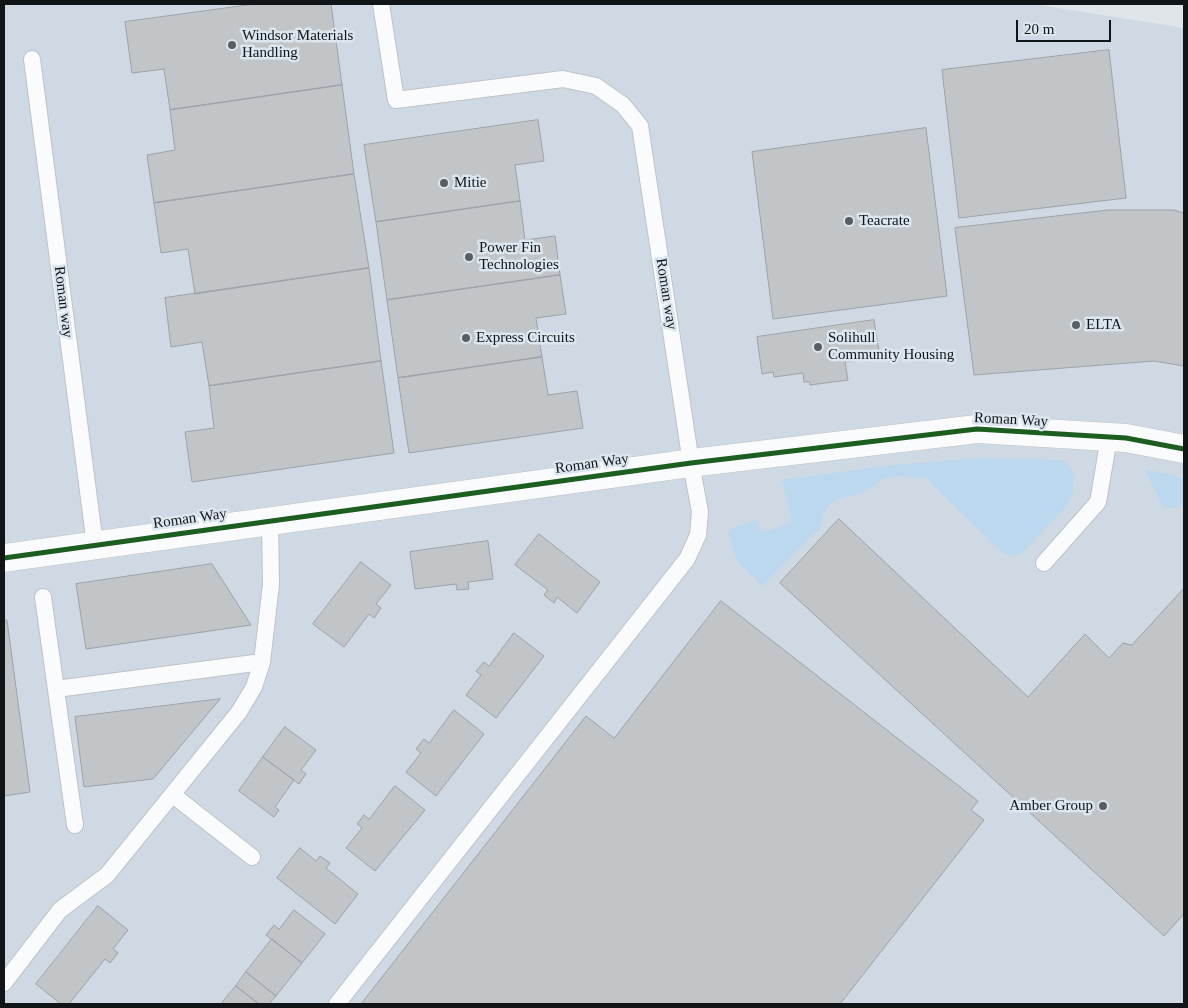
<!DOCTYPE html>
<html>
<head>
<meta charset="utf-8">
<style>
	body { margin:0 }
	#map { position:relative; width:1188px; height:1008px; overflow:hidden; background:#e0e5ea; font-family:Georgia,serif }
	canvas { display:block }
	.frame { position:absolute; inset:0; border:5px solid #121518; pointer-events:none }
	.scale { position:absolute; left:1016px; top:20px; width:95px; height:22px; box-sizing:border-box; border:2px solid #121518; border-top:0; padding-left:6px; font-size:15px; line-height:18px; white-space:nowrap; color:#121518; -webkit-text-stroke:4px #dbe6ef; paint-order:stroke }
</style>
</head>
<body>
<div id="map">
<canvas width="1188" height="1008"></canvas>
<div class="frame"></div>
<div class="scale">20 m</div>
</div>
<script>
const ctx = document.querySelector('canvas').getContext('2d');
ctx.lineJoin = 'round';
function fillPath(path, color) { ctx.fillStyle = color; ctx.fill(path, 'evenodd'); }
function strokePath(path, color, width, dash) { ctx.strokeStyle = color; ctx.lineWidth = width; ctx.lineCap = dash ? 'butt' : 'round'; ctx.setLineDash(dash || []); ctx.stroke(path); }
function label(font, color, halo, rows, align = 'center') {
  ctx.font = font + ' Georgia,serif'; ctx.lineWidth = 5; ctx.setLineDash([]); ctx.textBaseline = 'middle'; ctx.strokeStyle = halo; ctx.fillStyle = color; for (const [text, x, y, turn = 0] of rows) {
    ctx.save(); ctx.translate(x, y); ctx.rotate((+turn || 0) * Math.PI / 180); ctx.textAlign = isNaN(turn) ? turn : align; if (halo) ctx.strokeText(text, 0, 0); ctx.fillText(text, 0, 0); ctx.restore();
  }
}
const built = new Path2D(`
	M 4,4 L 1033,4 L 1184,28 L 1184,1004 L 4,1004 Z`);
const green = new Path2D(`
	M 980,458 L 1061,460 L 1066,462 L 1074,473 L 1073,493 L 1068,505 L 1021,554 L 1010,556 L 1003,553 L 926,478 C 915,478 902,475 890,477 C 880,478 876,486 867,491 C 846,501 824,493 822,525 L 763,586 L 737,561 L 728,532 L 733,528 L 757,520 L 761,533 L 792,522 L 782,480 L 892,465 Z
	M 1145,469 L 1184,478 L 1184,507 L 1163,508 Z`);
const building = new Path2D(`
	M 255,4 L 331,4 L 342,85 L 170,110 L 164,69 L 132,73 L 125,22 Z
	M 1109,50 L 1126,198 L 959,218 L 942,70 Z
	M 342,85 L 354,174 L 154,203 L 147,155 L 175,150 L 170,110 Z
	M 538,120 L 544,161 L 515,165 L 520,201 L 376,222 L 364,145 Z
	M 926,128 L 947,296 L 773,319 L 752,152 Z
	M 354,174 L 369,268 L 195,294 L 188,249 L 161,253 L 154,203 Z
	M 520,201 L 525,240 L 555,236 L 560,275 L 387,300 L 376,222 Z
	M 1108,210 L 1174,210 L 1184,213 L 1184,366 L 1154,361 L 974,375 L 955,228 Z
	M 369,268 L 381,361 L 209,386 L 202,342 L 171,347 L 165,298 Z
	M 560,275 L 566,314 L 536,318 L 542,357 L 398,378 L 387,300 Z
	M 874,320 L 880,357 L 845,362 L 848,380 L 810,385 L 810,382 L 804,382 L 803,373 L 774,377 L 773,372 L 762,374 L 757,337 Z
	M 542,357 L 548,395 L 577,391 L 583,428 L 409,453 L 398,378 Z
	M 381,361 L 394,453 L 192,482 L 185,432 L 214,428 L 209,386 Z
	M 839,519 L 1028,697 L 1085,634 L 1109,658 L 1123,643 L 1132,645 L 1184,588 L 1184,914 L 1164,936 L 780,583 Z
	M 539,534 L 600,582 L 577,613 L 557,597 L 554,603 L 544,595 L 548,590 L 515,565 Z
	M 488,541 L 493,579 L 468,582 L 469,589 L 457,590 L 456,584 L 415,589 L 410,552 Z
	M 361,562 L 391,585 L 376,604 L 381,608 L 374,618 L 369,614 L 344,647 L 313,624 Z
	M 212,564 L 251,625 L 86,649 L 76,584 Z
	M 721,601 L 978,801 L 971,810 L 984,820 L 840,1004 L 361,1004 L 586,716 L 614,738 Z
	M 4,620 L 7,620 L 30,792 L 4,796 Z
	M 514,633 L 544,656 L 496,718 L 466,695 L 481,675 L 476,671 L 484,662 L 489,666 Z
	M 220,699 L 153,779 L 84,787 L 75,717 Z
	M 454,710 L 484,734 L 436,796 L 406,772 L 421,753 L 416,749 L 424,739 L 429,743 Z
	M 285,727 L 316,750 L 301,770 L 306,774 L 299,784 L 263,757 Z
	M 263,757 L 294,780 L 275,807 L 279,810 L 274,817 L 239,791 Z
	M 395,786 L 425,810 L 375,871 L 346,848 L 362,828 L 357,824 L 364,815 L 369,819 Z
	M 300,848 L 316,861 L 320,856 L 330,863 L 326,868 L 358,894 L 335,924 L 277,878 Z
	M 98,906 L 128,930 L 113,949 L 118,953 L 110,963 L 105,959 L 69,1004 L 61,1004 L 36,984 Z
	M 294,910 L 325,934 L 302,963 L 266,935 L 274,925 L 279,929 Z
	M 272,939 L 302,963 L 276,996 L 246,972 Z
	M 246,972 L 276,996 L 269,1004 L 259,1004 L 236,986 Z
	M 236,986 L 259,1004 L 221,1004 Z`);
const lane = new Path2D(`
	M 32,59 L 95,545
	M 1044,563 L 1098,502 L 1109,438
	M 43,597 L 75,825
	M 56,689 L 262,662
	M 173,795 L 252,857
	M 4,983 L 60,910 L 107,875 L 239,712 L 254,687 L 262,662 L 271,584 L 270,521
	M 337,1004 L 687,559 L 698,535 L 700,512 L 691,463 L 640,126 L 623,105 L 596,86 L 563,79 L 396,100 L 381,4`);
const street = new Path2D(`
	M 4,558 L 691,463 L 977,429 L 1126,438 L 1184,449`);
const cycleway = new Path2D(`
	M 4,558 L 691,463 L 977,429 L 1126,438 L 1184,449`);
const markers = [
	[232,45,5,"#5a5e62"],
	[444,183,5,"#5a5e62"],
	[849,221,5,"#5a5e62"],
	[469,257,5,"#5a5e62"],
	[1076,325,5,"#5a5e62"],
	[466,338,5,"#5a5e62"],
	[818,347,5,"#5a5e62"],
	[1103,806,5,"#5a5e62"]
];
const poiNames = [
	["Windsor Materials",242,36],
	["Handling",242,53],
	["Mitie",454,183],
	["Teacrate",859,221],
	["Power Fin",479,248],
	["Technologies",479,265],
	["ELTA",1086,325],
	["Express Circuits",476,338],
	["Solihull",828,338],
	["Community Housing",828,355],
	["Amber Group",1093,806,"right"]
];
const streetNames = [
	["Roman way",666,294,81],
	["Roman way",63,302,83],
	["Roman Way",1011,420,3],
	["Roman Way",592,464,-8],
	["Roman Way",190,519,-8]
];
fillPath(built, '#ced9e3');
fillPath(green, '#bcd8ee');
fillPath(building, '#c1c5c8');
strokePath(building, '#9fa2a6', 1);
strokePath(lane, '#bfc3c6', 18);
strokePath(street, '#bfc3c6', 29);
strokePath(lane, '#fafbfc', 16);
strokePath(street, '#fafbfc', 28);
strokePath(cycleway, '#1b5e20', 5);
for (const [x, y, r, color] of markers) { const dot = new Path2D(); dot.arc(x, y, r, 0, 2 * Math.PI); ctx.fillStyle = color; ctx.fill(dot); strokePath(dot, '#dbe6ef', 2); }
label('15px', '#121518', '#dbe6ef', poiNames, 'left');
label('15px', '#121518', '#dbe6ef', streetNames);
</script>
</body>
</html>
